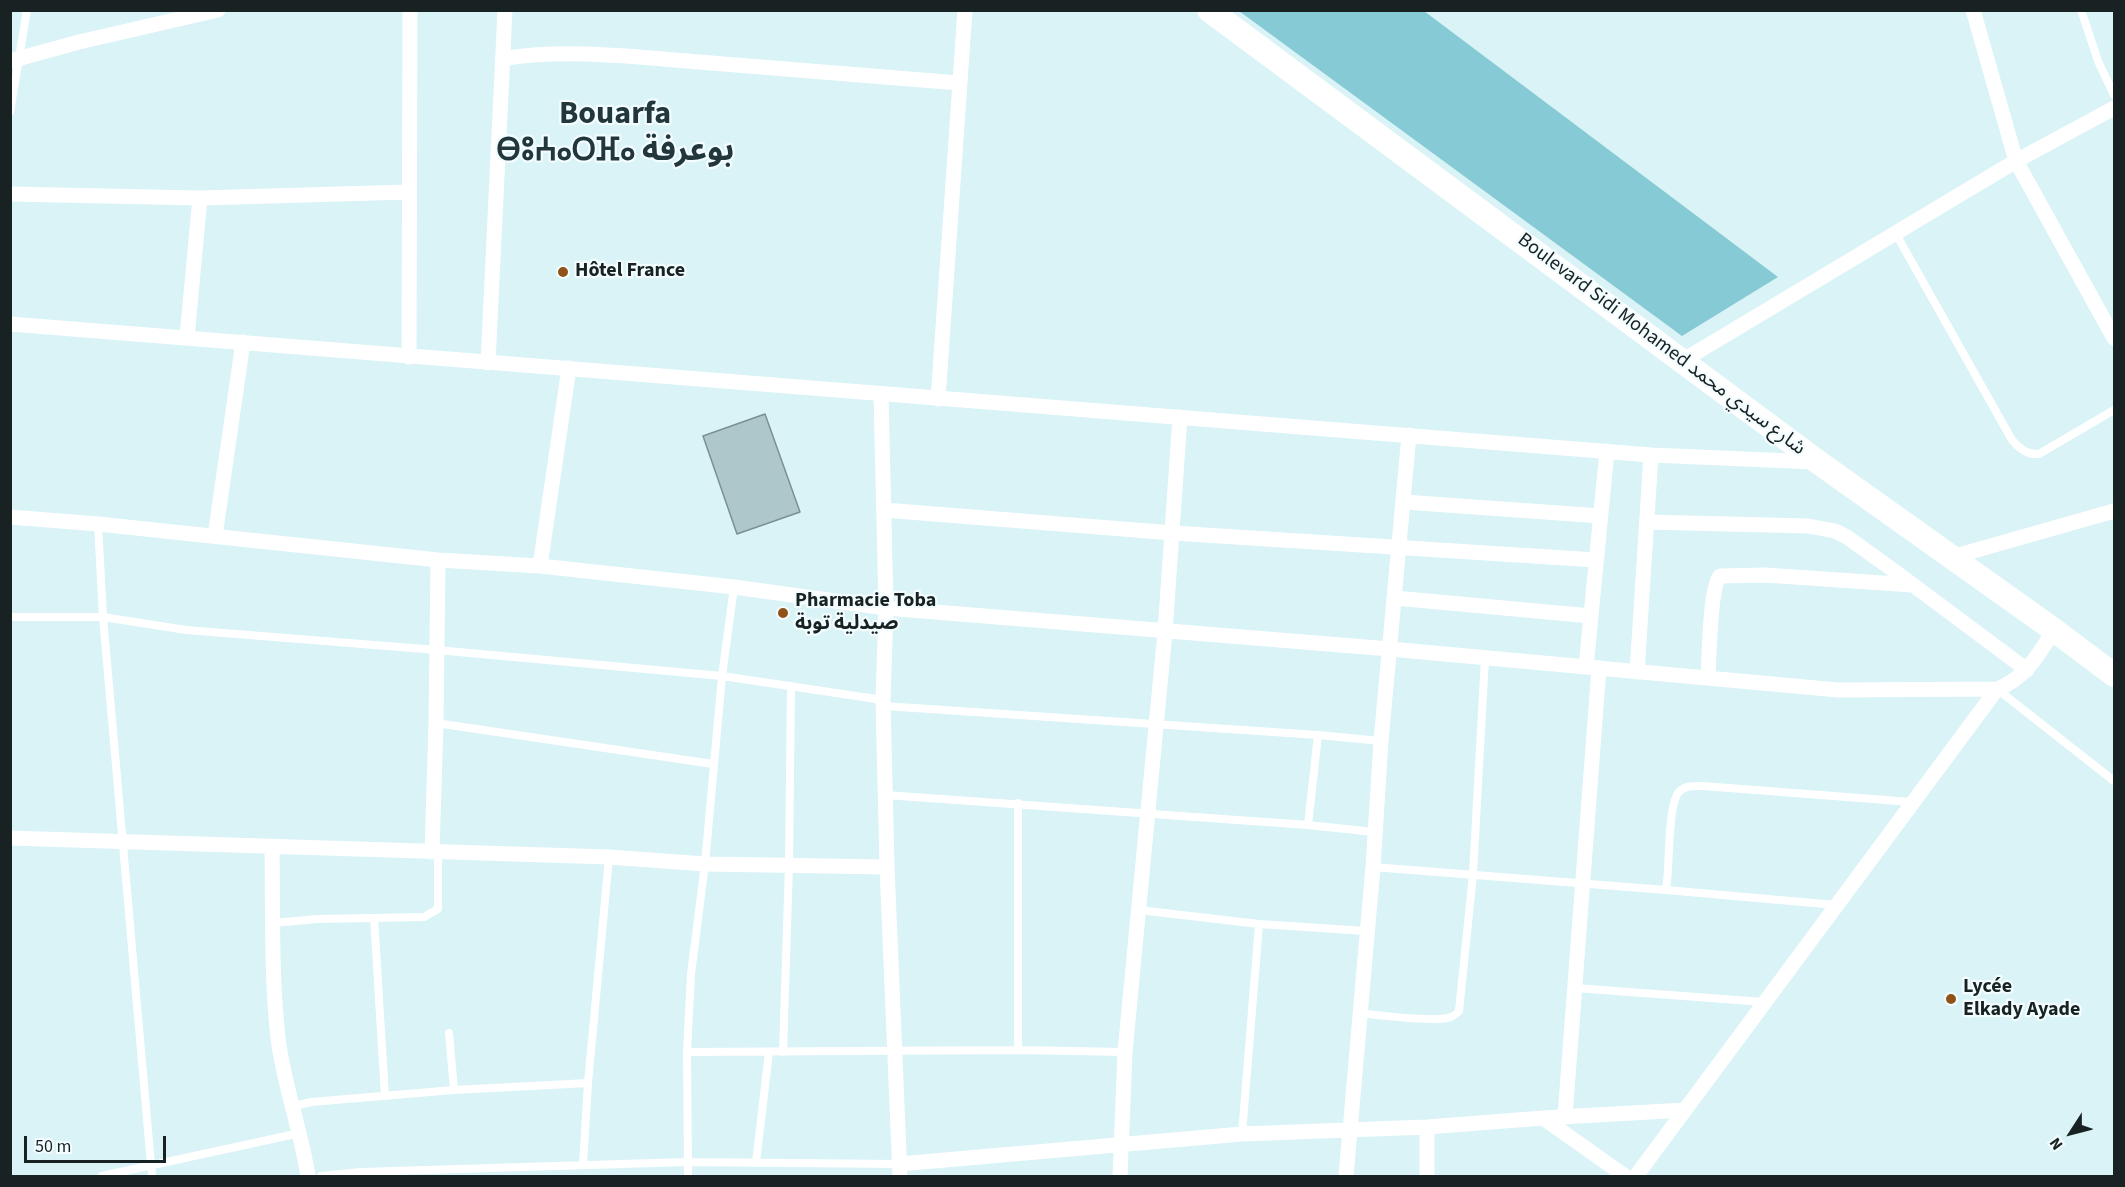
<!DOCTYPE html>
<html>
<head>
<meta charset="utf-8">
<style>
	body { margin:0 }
	#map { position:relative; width:2125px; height:1187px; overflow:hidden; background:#d9f3f7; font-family:"Source Sans 3",sans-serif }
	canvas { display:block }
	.frame { position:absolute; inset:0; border:12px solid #182223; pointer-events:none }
	.north { position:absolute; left:2041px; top:1103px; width:60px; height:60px; -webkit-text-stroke:4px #f3fdff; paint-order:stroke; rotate:234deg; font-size:16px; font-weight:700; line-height:24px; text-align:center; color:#182223 }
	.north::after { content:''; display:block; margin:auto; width:21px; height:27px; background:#182223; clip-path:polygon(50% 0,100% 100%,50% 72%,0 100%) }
	.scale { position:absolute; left:24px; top:1136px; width:142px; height:27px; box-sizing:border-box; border:3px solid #182223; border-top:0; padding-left:8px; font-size:18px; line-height:21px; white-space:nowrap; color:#182223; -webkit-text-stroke:4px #f3fdff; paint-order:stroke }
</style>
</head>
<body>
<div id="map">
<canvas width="2125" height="1187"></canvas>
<div class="frame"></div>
<div class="north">N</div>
<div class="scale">50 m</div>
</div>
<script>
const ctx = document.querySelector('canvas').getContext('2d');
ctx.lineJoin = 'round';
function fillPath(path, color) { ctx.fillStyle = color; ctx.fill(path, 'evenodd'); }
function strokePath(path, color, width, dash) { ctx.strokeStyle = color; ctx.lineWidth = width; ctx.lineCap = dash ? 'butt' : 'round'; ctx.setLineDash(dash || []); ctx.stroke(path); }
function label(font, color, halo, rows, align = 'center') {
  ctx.font = font + ' "Source Sans 3","Noto Sans Arabic","Noto Sans Tifinagh",sans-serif'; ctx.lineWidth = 4.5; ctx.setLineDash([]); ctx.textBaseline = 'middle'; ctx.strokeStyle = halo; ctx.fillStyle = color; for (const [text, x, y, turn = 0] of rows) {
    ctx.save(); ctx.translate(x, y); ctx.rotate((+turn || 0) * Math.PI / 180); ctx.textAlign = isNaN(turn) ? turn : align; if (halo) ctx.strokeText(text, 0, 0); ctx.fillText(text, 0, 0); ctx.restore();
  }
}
const green = new Path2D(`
	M 1239,11 L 1424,11 L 1778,277 L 1682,336 Z`);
const building = new Path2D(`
	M 765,414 L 800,512 L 737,534 L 703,436 Z`);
const lane = new Path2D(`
	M 2081,10 L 2098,61 L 2114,95
	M 10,112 L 27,10
	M 1896,234 L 2012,440 C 2020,449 2027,455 2039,454 L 2114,410
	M 98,524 L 103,617 L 152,1176
	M 10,617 L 103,617 L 186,630 L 437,650 L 722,676 L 883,700
	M 1997,689 L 2114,781
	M 884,706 L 1318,735
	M 436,723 L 713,764
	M 885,795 L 1308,825 L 1374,832
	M 1308,825 L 1318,735 L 1381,741
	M 1373,867 L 1666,890 C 1670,870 1667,801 1680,791 C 1686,785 1695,786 1703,786 L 1912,802
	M 1666,890 L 1836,905
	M 1139,910 L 1259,924 L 1366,931
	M 374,918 L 385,1096
	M 273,923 L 317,919 L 424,917 L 438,909 L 438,852
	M 1575,988 L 1764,1002
	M 1359,1013 C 1377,1015 1436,1023 1451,1017 C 1454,1016 1456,1014 1459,1011 L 1473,874 L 1485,658
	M 449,1033 L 454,1090
	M 1018,1050 L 1018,803
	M 687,1052 L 1018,1050 L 1125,1052
	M 783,1052 L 789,865 L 791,686
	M 291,1107 L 311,1102 L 454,1090 L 588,1083
	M 1242,1134 L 1259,924
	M 756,1163 L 769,1052
	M 583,1165 L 588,1083 L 609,857
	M 102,1176 L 300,1133
	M 321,1176 L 361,1172 L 687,1162 L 899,1164
	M 688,1176 L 687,1052 L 691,974 L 705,864 L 722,676 L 734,587`);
const street = new Path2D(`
	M 1973,10 L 2016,161 L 2114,338
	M 502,59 C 563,48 636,57 699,62 C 785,69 872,76 959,83
	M 10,61 L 79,42 L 218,10
	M 10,194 L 200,198 L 409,192
	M 10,324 L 1651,455 L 1815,462
	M 187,337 L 200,198
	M 409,357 L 410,10
	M 1682,361 L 2016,161 L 2114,108
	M 488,363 L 505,10
	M 881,394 L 886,608 L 883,700 L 887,867 L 900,1176
	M 938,399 L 965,10
	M 1404,502 L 1601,516
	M 884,510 L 1173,533 L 1596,560
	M 10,517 L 98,524 L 438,560 L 540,566 L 734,587 L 886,608 L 1390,649 L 1838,690 L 1997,689
	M 1647,522 L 1808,526 L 1835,531 L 1847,537 L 1897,573 L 2027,670
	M 215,536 L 243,342
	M 1952,557 L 2114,511
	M 540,566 L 569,368
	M 1395,598 L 1591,616
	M 1586,667 L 1607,451
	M 1637,672 L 1651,455
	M 1708,678 C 1709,660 1710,586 1720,576 L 1765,575 L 1912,585
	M 10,838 L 609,857 L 705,864 L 887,867
	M 272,847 C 273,910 271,975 278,1038 C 284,1086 301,1130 308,1176
	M 432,852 L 436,723 L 438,560
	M 1565,1116 L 1599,668
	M 1543,1118 L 1625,1176
	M 899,1164 L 1242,1134 L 1427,1127 L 1543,1118 L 1685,1110
	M 1120,1176 L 1125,1052 L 1165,632 L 1180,417
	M 1346,1176 L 1373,867 L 1381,741 L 1409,435
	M 1427,1176 L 1427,1127
	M 1636,1176 L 1997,689 C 2025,679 2039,654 2054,630`);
const primary = new Path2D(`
	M 1209,10 L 1818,462 L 2054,630 L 2114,675`);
const markers = [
	[563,272,6,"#905217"],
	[783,613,6,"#905217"],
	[1951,999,6,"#905217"]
];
const poiNames = [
	["Hôtel France",575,272],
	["Pharmacie Toba",795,602],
	["صيدلية توبة",795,625],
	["Lycée",1963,988],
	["Elkady Ayade",1963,1011]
];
const streetNames = [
	["Boulevard Sidi Mohamed شارع سيدي محمد",1661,345,37]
];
const townNames = [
	["Bouarfa",615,116],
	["ⴱⵓⵄⴰⵔⴼⴰ بوعرفة",615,153]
];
fillPath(green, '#86cad6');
fillPath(building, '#aec7cb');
strokePath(building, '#799195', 1.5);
strokePath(lane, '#fff', 8);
strokePath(street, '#fff', 15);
strokePath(primary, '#fff', 24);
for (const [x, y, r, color] of markers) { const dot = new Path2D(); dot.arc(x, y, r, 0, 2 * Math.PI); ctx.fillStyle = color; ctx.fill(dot); strokePath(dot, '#f3fdff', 2); }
label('bold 20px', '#182223', '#f3fdff', poiNames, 'left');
label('20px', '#182223', '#f3fdff', streetNames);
label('bold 32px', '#22373b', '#f3fdff', townNames);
</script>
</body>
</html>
